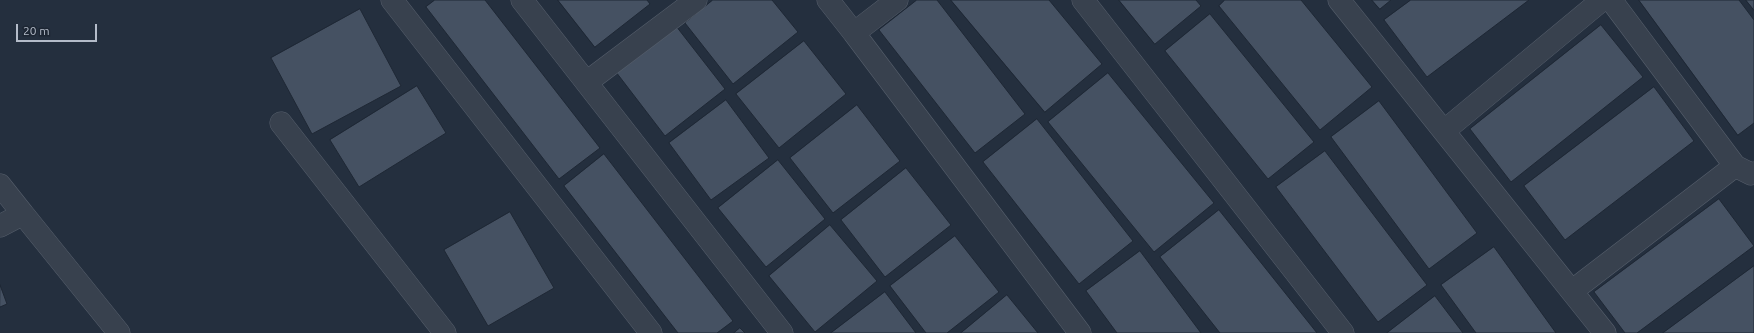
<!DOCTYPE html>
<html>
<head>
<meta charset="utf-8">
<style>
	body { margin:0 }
	#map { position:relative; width:1754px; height:333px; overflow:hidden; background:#242f3e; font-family:Ubuntu,sans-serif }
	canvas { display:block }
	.scale { position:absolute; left:16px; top:24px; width:81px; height:18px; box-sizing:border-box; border:2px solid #b4bcc9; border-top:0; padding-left:5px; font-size:12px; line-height:14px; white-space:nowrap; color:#b4bcc9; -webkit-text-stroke:3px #1d2633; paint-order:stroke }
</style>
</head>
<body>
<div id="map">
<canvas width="1754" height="333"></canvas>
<div class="scale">20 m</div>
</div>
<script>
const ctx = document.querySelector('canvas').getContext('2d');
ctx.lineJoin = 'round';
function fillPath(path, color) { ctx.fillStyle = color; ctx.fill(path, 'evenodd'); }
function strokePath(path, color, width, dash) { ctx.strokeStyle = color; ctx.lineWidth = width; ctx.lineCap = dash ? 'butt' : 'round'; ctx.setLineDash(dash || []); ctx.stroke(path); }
const building = new Path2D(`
	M 435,0 L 485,0 L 600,148 L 559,179 L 426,7 Z
	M 558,0 L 647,0 L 650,4 L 595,47 Z
	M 713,0 L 772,0 L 798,32 L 733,84 L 685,23 Z
	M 917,0 L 937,0 L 1025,114 L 975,153 L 879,30 Z
	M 951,0 L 1049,0 L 1102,64 L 1045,112 Z
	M 1119,0 L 1196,0 L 1201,6 L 1155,44 Z
	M 1225,0 L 1301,0 L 1372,87 L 1320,130 L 1219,6 Z
	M 1372,0 L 1391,0 L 1380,9 Z
	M 1411,0 L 1529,0 L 1427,77 L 1384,20 Z
	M 1639,0 L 1739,0 L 1754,20 L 1754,123 L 1738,135 Z
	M 1746,0 L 1754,0 L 1754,10 Z
	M 360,9 L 401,86 L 312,134 L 271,58 Z
	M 1210,14 L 1314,142 L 1268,179 L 1165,51 Z
	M 1601,25 L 1643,77 L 1511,182 L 1470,129 Z
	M 676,26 L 725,89 L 665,136 L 616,72 Z
	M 804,41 L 846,94 L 779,148 L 736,94 Z
	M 1108,73 L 1214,203 L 1154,252 L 1048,122 Z
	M 417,86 L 446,133 L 359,187 L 330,140 Z
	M 1654,87 L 1694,141 L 1565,240 L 1524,186 Z
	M 726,100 L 769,158 L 711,200 L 669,143 Z
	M 1379,101 L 1477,233 L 1429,269 L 1331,137 Z
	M 857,105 L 900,161 L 833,213 L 790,158 Z
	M 1037,119 L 1133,241 L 1079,284 L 983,162 Z
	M 1325,151 L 1427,285 L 1378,322 L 1276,187 Z
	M 604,154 L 733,321 L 717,333 L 678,333 L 564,186 Z
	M 778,160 L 825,219 L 766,267 L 718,208 Z
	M 906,168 L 951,225 L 885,277 L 841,220 Z
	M 1719,199 L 1754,246 L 1637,333 L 1625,333 L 1594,292 Z
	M 1219,210 L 1317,333 L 1220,333 L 1160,257 Z
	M 510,212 L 554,288 L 488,326 L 444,250 Z
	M 830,225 L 877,281 L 815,332 L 769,276 Z
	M 955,236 L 999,292 L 947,333 L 926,333 L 890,286 Z
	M 1494,247 L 1556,333 L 1476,333 L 1441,285 Z
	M 1140,251 L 1201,333 L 1117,333 L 1086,291 Z
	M 1754,266 L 1754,333 L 1663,333 Z
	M 0,285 L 7,304 L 0,307 Z
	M 885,292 L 916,333 L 831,333 Z
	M 1007,295 L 1038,333 L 961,333 Z
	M 1435,296 L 1463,333 L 1387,333 Z
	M 740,328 L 745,333 L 734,333 Z`);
const minor = new Path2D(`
	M 392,0 L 651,333
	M 522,0 L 782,333
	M 828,0 L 854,33 L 897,0
	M 1083,0 L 1343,333
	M 1339,0 L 1605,333
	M 854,33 L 1080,333
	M 587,82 L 696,0
	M 281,123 L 445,333
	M 1444,131 L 1602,0
	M 1735,166 L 1751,174 L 1754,173
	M 0,185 L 23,214
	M 0,226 L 23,214 L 119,333
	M 1572,291 L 1735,166 L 1611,0`);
fillPath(building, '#455162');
strokePath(building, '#1f2835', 1);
strokePath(minor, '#565f6c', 23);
strokePath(minor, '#38414e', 22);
</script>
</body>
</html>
